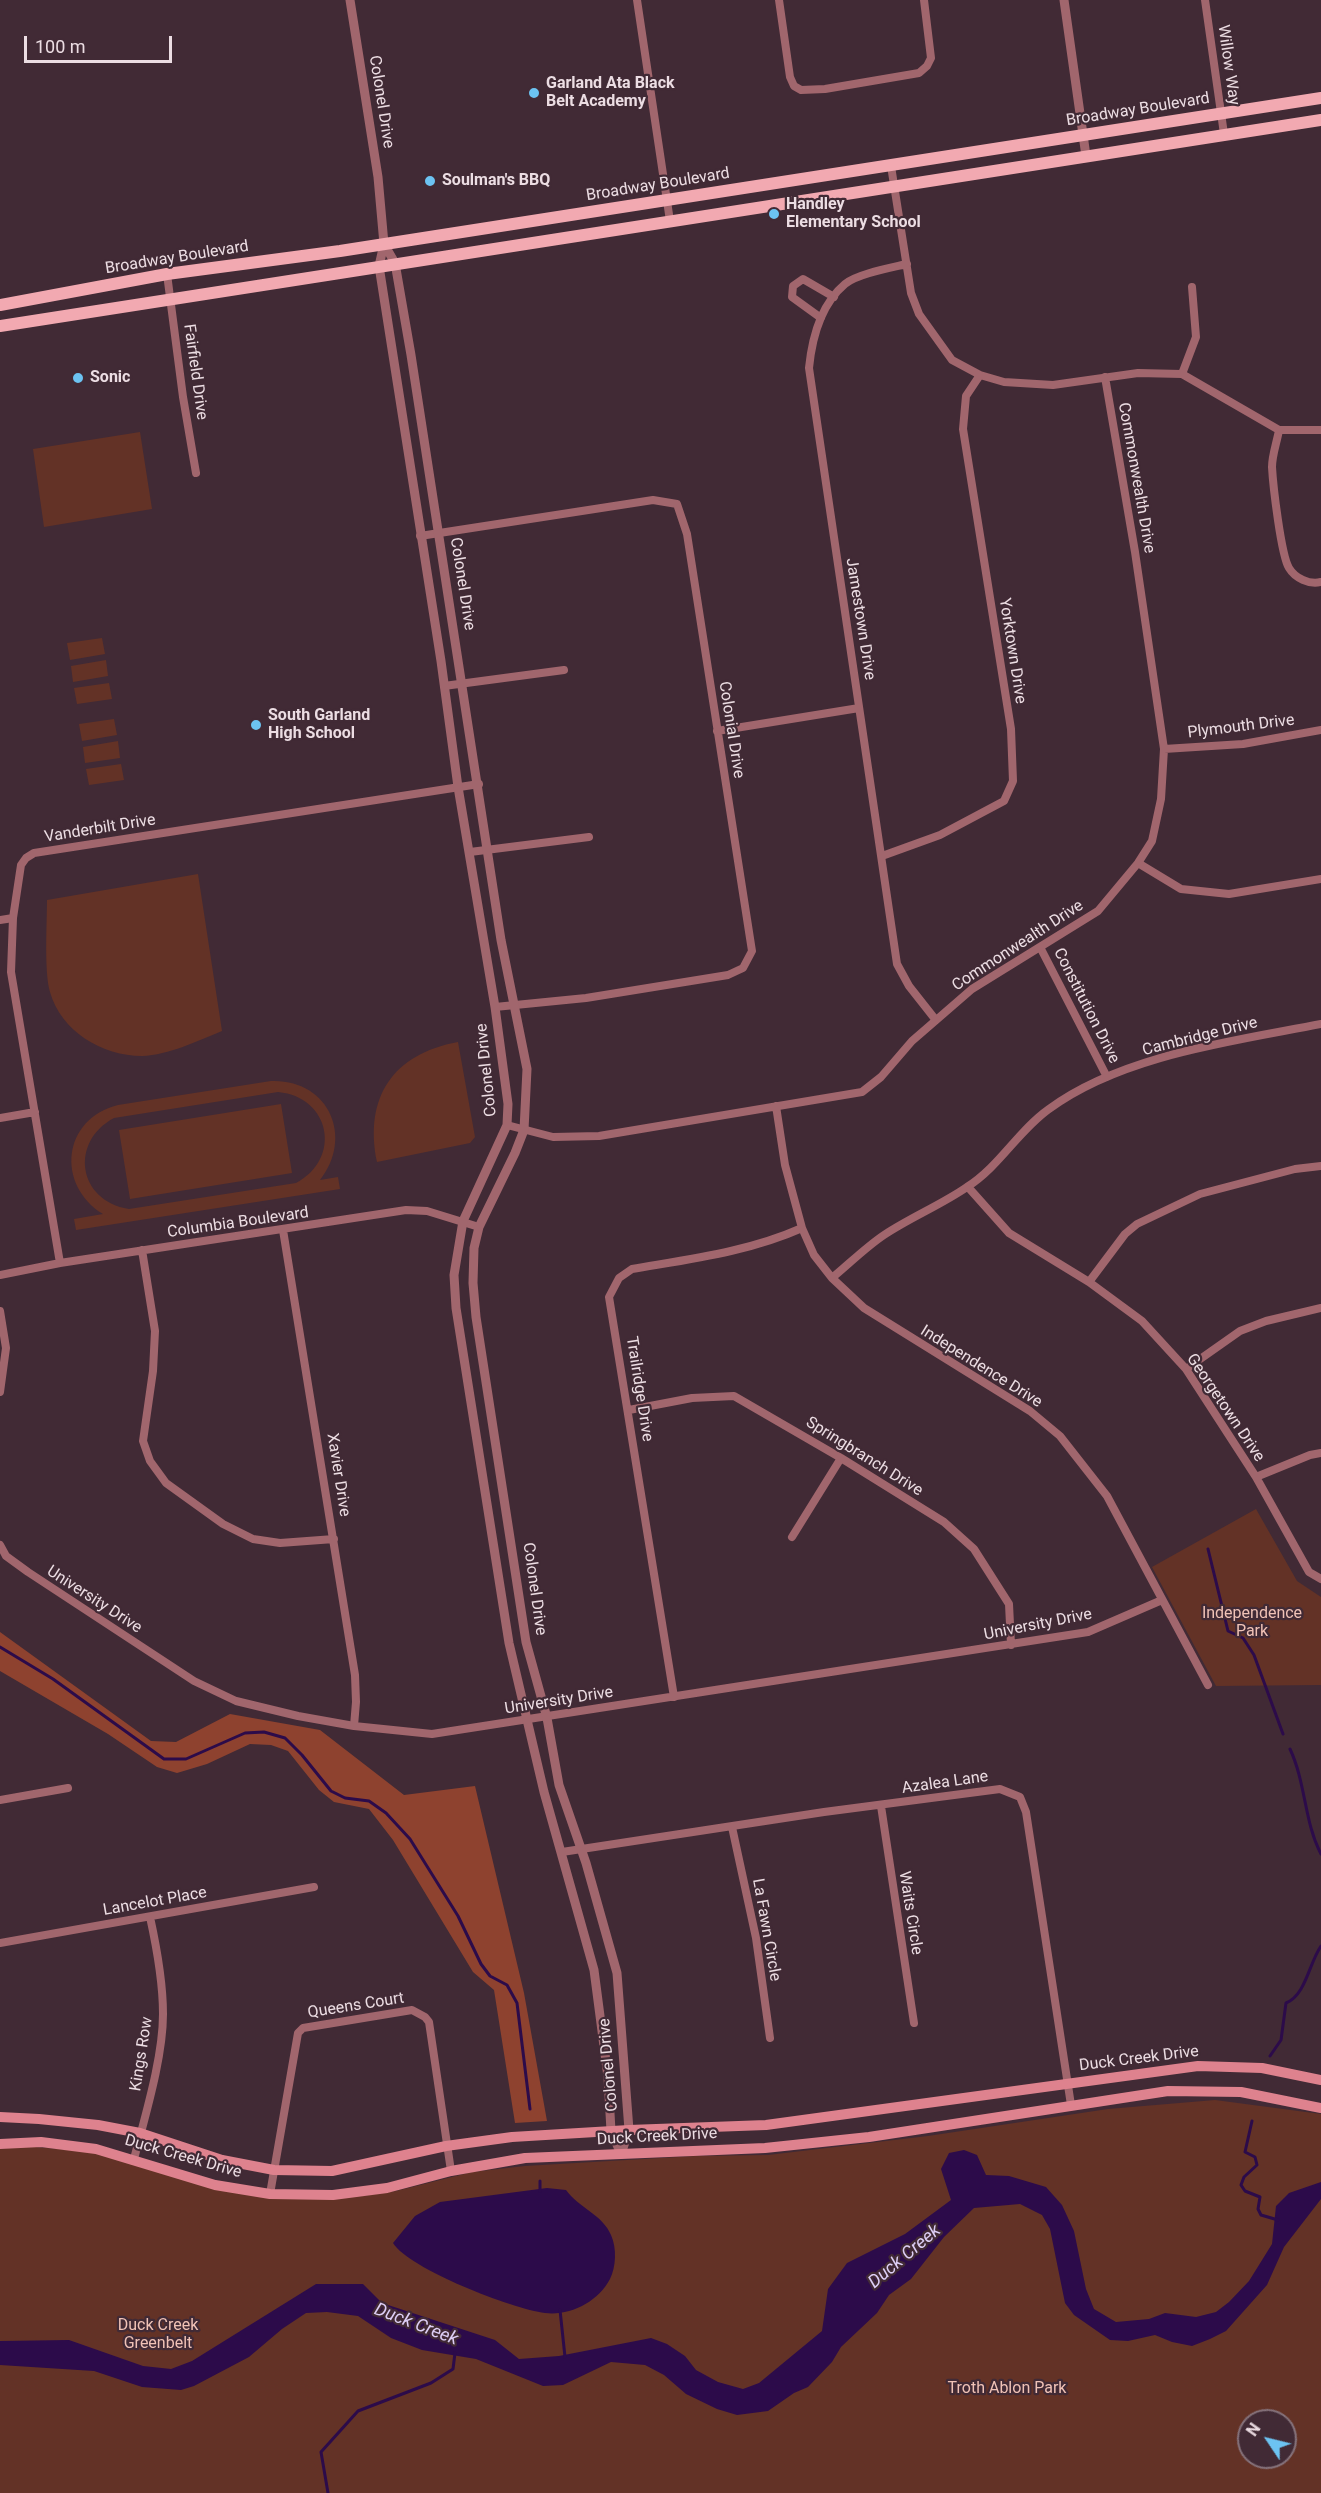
<!DOCTYPE html>
<html>
<head>
<meta charset="utf-8">
<style>
	body { margin:0 }
	#map { position:relative; width:1321px; height:2493px; overflow:hidden; background:#412a35; font-family:Roboto,sans-serif }
	canvas { display:block }
	.north { position:absolute; left:1237px; top:2409px; width:60px; height:60px; box-sizing:border-box; background:#412a35; border:2px solid #85727b; border-radius:50%; rotate:305deg; font-size:16px; font-weight:700; line-height:24px; text-align:center; color:#ecdde3 }
	.north::after { content:''; display:block; margin:auto; width:21px; height:27px; background:#6cc3f2; clip-path:polygon(50% 0,100% 100%,50% 72%,0 100%) }
	.scale { position:absolute; left:24px; top:36px; width:148px; height:27px; box-sizing:border-box; border:3px solid #ecdde3; border-top:0; padding-left:8px; font-size:18px; line-height:21px; white-space:nowrap; color:#ecdde3; -webkit-text-stroke:4px #412a35; paint-order:stroke }
</style>
</head>
<body>
<div id="map">
<canvas width="1321" height="2493"></canvas>
<div class="north">N</div>
<div class="scale">100 m</div>
</div>
<script>
const ctx = document.querySelector('canvas').getContext('2d');
ctx.lineJoin = 'round';
function fillPath(path, color) { ctx.fillStyle = color; ctx.fill(path, 'evenodd'); }
function strokePath(path, color, width, dash) { ctx.strokeStyle = color; ctx.lineWidth = width; ctx.lineCap = dash ? 'butt' : 'round'; ctx.setLineDash(dash || []); ctx.stroke(path); }
function label(font, color, halo, rows, align = 'center') {
  ctx.font = font + ' Roboto,sans-serif'; ctx.lineWidth = 4.5; ctx.setLineDash([]); ctx.textBaseline = 'middle'; ctx.strokeStyle = halo; ctx.fillStyle = color; for (const [text, x, y, turn = 0] of rows) {
    ctx.save(); ctx.translate(x, y); ctx.rotate((+turn || 0) * Math.PI / 180); ctx.textAlign = isNaN(turn) ? turn : align; if (halo) ctx.strokeText(text, 0, 0); ctx.fillText(text, 0, 0); ctx.restore();
  }
}
const green = new Path2D(`
	M 140,432 L 152,509 L 44,527 L 33,449 Z
	M 102,638 L 105,654 L 70,660 L 67,643 Z
	M 106,660 L 108,676 L 73,682 L 71,666 Z
	M 109,683 L 112,699 L 77,704 L 74,688 Z
	M 114,719 L 117,735 L 82,741 L 79,724 Z
	M 118,741 L 120,758 L 85,763 L 83,747 Z
	M 121,764 L 124,780 L 89,785 L 86,769 Z
	M 198,874 L 222,1031 C 197,1041 169,1055 142,1056 C 102,1056 61,1031 50,992 C 44,971 47,923 47,900 Z
	M 458,1042 L 475,1137 L 470,1143 L 377,1162 C 364,1097 393,1054 458,1042 Z
	M 271,1081 C 329,1079 354,1137 320,1180 L 338,1177 L 340,1189 L 76,1230 L 74,1219 L 103,1214 C 56,1185 62,1119 118,1105 ZM 278,1092 C 331,1097 342,1159 296,1183 L 129,1209 C 78,1201 69,1142 114,1118 Z
	M 281,1104 L 292,1173 L 130,1199 L 119,1130 Z
	M 1256,1509 L 1297,1581 L 1321,1597 L 1321,1685 L 1216,1686 L 1152,1567 Z
	M 1215,2100 L 1321,2114 L 1321,2493 L 0,2493 L 0,2149 L 24,2146 L 93,2152 L 213,2188 L 362,2196 L 396,2191 L 472,2172 L 525,2166 L 695,2156 L 768,2155 L 928,2136 L 1108,2109 ZM 1249,2421 L 1285,2421 L 1285,2457 L 1249,2457 Z`);
const forest = new Path2D(`
	M 0,1632 L 151,1741 L 176,1742 L 230,1714 L 320,1730 L 404,1795 L 475,1786 L 524,1993 L 547,2121 L 515,2123 L 494,1990 L 473,1972 L 393,1840 L 369,1809 L 334,1802 L 319,1790 L 288,1751 L 271,1745 L 250,1744 L 207,1764 L 177,1773 L 157,1767 L 108,1734 L 0,1671 Z`);
const water = new Path2D(`
	M 964,2150 L 977,2155 L 986,2175 L 1009,2176 L 1046,2187 L 1062,2205 L 1074,2231 L 1086,2289 L 1094,2309 L 1116,2322 L 1149,2319 L 1165,2313 L 1196,2317 L 1216,2312 L 1229,2302 L 1249,2281 L 1272,2244 L 1276,2206 L 1289,2193 L 1321,2182 L 1321,2199 L 1284,2247 L 1267,2285 L 1226,2331 L 1210,2339 L 1192,2346 L 1172,2342 L 1155,2335 L 1128,2341 L 1110,2340 L 1074,2315 L 1065,2303 L 1050,2229 L 1042,2215 L 1020,2204 L 974,2208 L 944,2237 L 911,2279 L 889,2295 L 877,2313 L 841,2347 L 832,2362 L 808,2387 L 794,2393 L 768,2411 L 737,2415 L 717,2409 L 686,2394 L 664,2375 L 645,2365 L 611,2362 L 563,2385 L 543,2386 L 476,2359 L 422,2350 L 391,2338 L 358,2316 L 327,2312 L 306,2313 L 282,2329 L 249,2357 L 194,2386 L 181,2390 L 142,2387 L 94,2371 L 0,2365 L 0,2341 L 69,2340 L 143,2366 L 171,2369 L 192,2361 L 316,2284 L 363,2284 L 382,2303 L 495,2340 L 519,2359 L 559,2356 L 651,2338 L 667,2344 L 685,2356 L 696,2370 L 718,2382 L 743,2389 L 759,2383 L 822,2331 L 828,2289 L 847,2263 L 905,2234 L 951,2200 L 941,2169 L 949,2153 Z
	M 547,2188 L 566,2190 C 578,2207 603,2215 611,2235 C 617,2248 616,2267 610,2279 C 598,2302 570,2316 545,2313 C 513,2309 409,2269 393,2243 L 415,2216 L 440,2202 Z`);
const stream = new Path2D(`
	M 1208,1549 L 1228,1631 L 1243,1638 L 1254,1655 L 1283,1734
	M 0,1647 L 53,1679 L 164,1759 L 186,1759 L 245,1733 L 264,1732 L 285,1738 L 302,1755 L 331,1791 L 345,1798 L 369,1801 L 386,1813 L 410,1839 L 458,1916 L 481,1964 L 490,1976 L 507,1985 L 517,2003 L 530,2109
	M 1290,1749 C 1306,1783 1304,1822 1321,1854
	M 1270,2056 L 1281,2040 L 1286,2003 C 1306,1995 1309,1963 1321,1946
	M 1252,2121 L 1245,2152 L 1255,2157 L 1257,2165 L 1244,2177 L 1241,2185 L 1245,2191 L 1260,2197 L 1258,2209 L 1261,2215 L 1278,2220
	M 540,2191 L 540,2181
	M 560,2310 L 565,2357
	M 328,2493 L 321,2452 L 358,2411 L 431,2383 L 453,2369 L 455,2353`);
const minor = new Path2D(`
	M 637,0 L 670,221
	M 779,0 L 790,77 L 794,86 L 801,90 L 825,89 L 919,73 L 927,66 L 931,58 L 924,0
	M 1205,0 L 1224,134
	M 891,166 L 911,293 L 919,314 L 952,360 L 980,375 L 1004,382 L 1053,385 L 1138,373 L 1182,374 L 1279,430 L 1321,430
	M 907,264 C 890,268 857,274 845,284 C 820,305 812,338 809,368 L 897,964 L 909,986 L 935,1019
	M 167,274 L 183,397 L 196,473
	M 821,318 L 792,297 L 793,286 L 803,279 L 834,297
	M 1182,374 L 1196,337 L 1192,287
	M 1279,430 C 1277,442 1272,455 1272,467 C 1273,485 1281,555 1289,568 C 1295,578 1309,585 1321,582
	M 420,536 L 653,500 L 677,504 L 687,534 L 752,951 L 743,968 L 728,975 L 586,998 L 495,1007
	M 444,686 L 564,670
	M 717,731 L 859,708
	M 1164,749 L 1243,744 L 1321,730
	M 470,852 L 589,837
	M 882,856 L 940,835 L 1004,801 L 1013,781 L 1011,729 L 963,429 L 966,396 L 980,375
	M 1138,863 L 1181,889 L 1229,894 L 1321,879
	M 0,920 L 13,918
	M 1040,947 L 1107,1077
	M 776,1106 L 785,1165 L 802,1228 L 814,1255 L 832,1278 L 864,1308 L 1030,1411 L 1060,1436 L 1107,1496 L 1208,1685
	M 0,1118 L 35,1112
	M 507,1125 L 553,1137 L 599,1136 L 862,1092 L 881,1077 L 912,1041 L 972,989 L 1098,911 L 1138,863 L 1152,841 L 1161,799 L 1164,749 L 1135,552 L 1105,377
	M 968,1187 L 1009,1233 L 1089,1282 L 1142,1321 L 1186,1369 L 1256,1477 L 1309,1572 L 1321,1579
	M 283,1230 L 355,1675 L 356,1702 L 354,1726
	M 142,1250 L 155,1331 L 153,1371 L 143,1441 L 150,1461 L 166,1483 L 223,1524 L 253,1539 L 280,1543 L 334,1539
	M 60,1263 L 11,972 L 13,918 L 21,865 L 26,858 L 34,853 L 479,784
	M 0,1275 L 60,1263 L 406,1210 L 427,1211 L 479,1227
	M 832,1278 C 849,1264 866,1247 884,1235 C 911,1217 941,1205 967,1187 C 999,1167 1018,1131 1049,1109 C 1122,1055 1234,1041 1321,1024
	M 1089,1282 L 1125,1234 L 1137,1224 L 1200,1194 L 1295,1169 L 1321,1166
	M 0,1311 L 6,1348 L 0,1392
	M 1186,1369 L 1240,1331 L 1266,1321 L 1321,1308
	M 629,1410 L 692,1398 L 734,1396 L 841,1458 L 944,1522 L 974,1549 L 1009,1604 L 1011,1645
	M 1256,1477 L 1310,1455 L 1321,1453
	M 792,1537 L 841,1458
	M 0,1545 L 6,1556 L 28,1572 L 194,1681 L 236,1701 L 298,1716 L 354,1726 L 432,1734 L 1088,1632 L 1162,1600
	M 674,1697 L 609,1297 L 619,1278 L 632,1269 C 690,1259 748,1252 802,1228
	M 0,1800 L 68,1788
	M 881,1806 L 914,2023
	M 732,1827 L 756,1938 L 770,2038
	M 562,1852 L 824,1812 L 1000,1789 L 1020,1797 L 1026,1812 L 1071,2105
	M 0,1943 L 314,1887
	M 134,2159 C 145,2116 163,2058 163,2014 C 163,1981 157,1949 150,1917
	M 270,2194 L 298,2033 L 303,2028 L 412,2010 L 425,2017 L 429,2022 L 451,2171`);
const tertiary = new Path2D(`
	M 350,0 L 378,177 L 384,244 L 379,266 L 441,661 L 458,787 L 495,1007 L 508,1104 L 507,1125 L 463,1221 L 454,1275 L 456,1308 L 509,1643 L 544,1792 L 594,1970 L 608,2077 L 611,2131 L 621,2154
	M 1064,0 L 1086,156
	M 384,244 L 395,263 L 411,355 L 501,940 L 527,1069 L 524,1130 L 515,1153 L 479,1227 L 474,1248 L 473,1283 L 476,1317 L 526,1642 L 547,1718 L 559,1785 L 586,1863 L 617,1973 L 629,2130 L 621,2154`);
const secondary = new Path2D(`
	M 0,2117 L 39,2119 L 98,2125 L 140,2133 L 222,2160 L 274,2170 L 332,2171 L 446,2146 L 512,2137 L 629,2130 L 766,2125 L 1198,2066 L 1262,2068 L 1321,2080
	M 0,2144 L 41,2142 L 96,2149 L 215,2185 L 270,2194 L 333,2195 L 387,2188 L 451,2171 L 525,2158 L 765,2148 L 869,2137 L 1168,2091 L 1241,2092 L 1321,2108`);
const primary = new Path2D(`
	M 0,305 L 167,274 L 340,251 L 1321,98
	M 0,326 L 1321,120`);
const markers = [
	[534,93,6,"#6cc3f2"],
	[430,181,6,"#6cc3f2"],
	[774,214,6,"#6cc3f2"],
	[78,378,6,"#6cc3f2"],
	[256,725,6,"#6cc3f2"]
];
const streetNames = [
	["Willow Way",1228,65,82],
	["Colonel Drive",381,102,81],
	["Broadway Boulevard",1138,110,-9],
	["Broadway Boulevard",658,185,-9],
	["Broadway Boulevard",177,258,-9],
	["Fairfield Drive",195,372,82],
	["Commonwealth Drive",1136,478,80],
	["Colonel Drive",462,584,81],
	["Jamestown Drive",860,619,81],
	["Yorktown Drive",1012,651,81],
	["Plymouth Drive",1241,727,-7],
	["Colonial Drive",731,730,81],
	["Vanderbilt Drive",100,829,-9],
	["Commonwealth Drive",1018,946,-33],
	["Constitution Drive",1086,1006,63],
	["Cambridge Drive",1200,1037,-14],
	["Colonel Drive",487,1070,-96],
	["Columbia Boulevard",238,1223,-8],
	["Independence Drive",981,1367,32],
	["Trailridge Drive",639,1389,81],
	["Georgetown Drive",1225,1408,56],
	["Springbranch Drive",864,1457,32],
	["Xavier Drive",338,1475,81],
	["Colonel Drive",534,1589,82],
	["University Drive",94,1600,33],
	["University Drive",1038,1625,-11],
	["University Drive",559,1701,-9],
	["Azalea Lane",945,1783,-8],
	["Lancelot Place",155,1902,-10],
	["Waits Circle",910,1913,81],
	["La Fawn Circle",766,1930,80],
	["Queens Court",356,2006,-9],
	["Kings Row",142,2054,-81],
	["Duck Creek Drive",1139,2059,-7],
	["Colonel Drive",609,2065,-95],
	["Duck Creek Drive",657,2137,-3],
	["Duck Creek Drive",183,2157,16]
];
const poiNames = [
	["Garland Ata Black",546,84],
	["Belt Academy",546,102],
	["Soulman's BBQ",442,181],
	["Handley",786,205],
	["Elementary School",786,223],
	["Sonic",90,378],
	["South Garland",268,716],
	["High School",268,734]
];
const parkNames = [
	["Independence",1252,1614],
	["Park",1252,1632],
	["Duck Creek",158,2326],
	["Greenbelt",158,2344],
	["Troth Ablon Park",1007,2389]
];
const waterNames = [
	["Duck Creek",905,2257,-40],
	["Duck Creek",416,2325,21]
];
fillPath(green, '#633226');
fillPath(forest, '#8e422f');
fillPath(water, '#2c0b4a');
strokePath(stream, '#2c0b4a', 3);
strokePath(minor, '#a1666d', 8);
strokePath(tertiary, '#a1666d', 9);
strokePath(secondary, '#de828e', 10);
strokePath(primary, '#f2a9b1', 12);
for (const [x, y, r, color] of markers) { const dot = new Path2D(); dot.arc(x, y, r, 0, 2 * Math.PI); ctx.fillStyle = color; ctx.fill(dot); strokePath(dot, '#412a35', 2); }
label('16px', '#ecdde3', '#412a35', streetNames);
label('bold 16px', '#ecdde3', '#412a35', poiNames, 'left');
label('16px', '#f0c2b6', '#412a35', parkNames);
label('italic 18px', '#ddcef5', '#412a35', waterNames);
</script>
</body>
</html>
